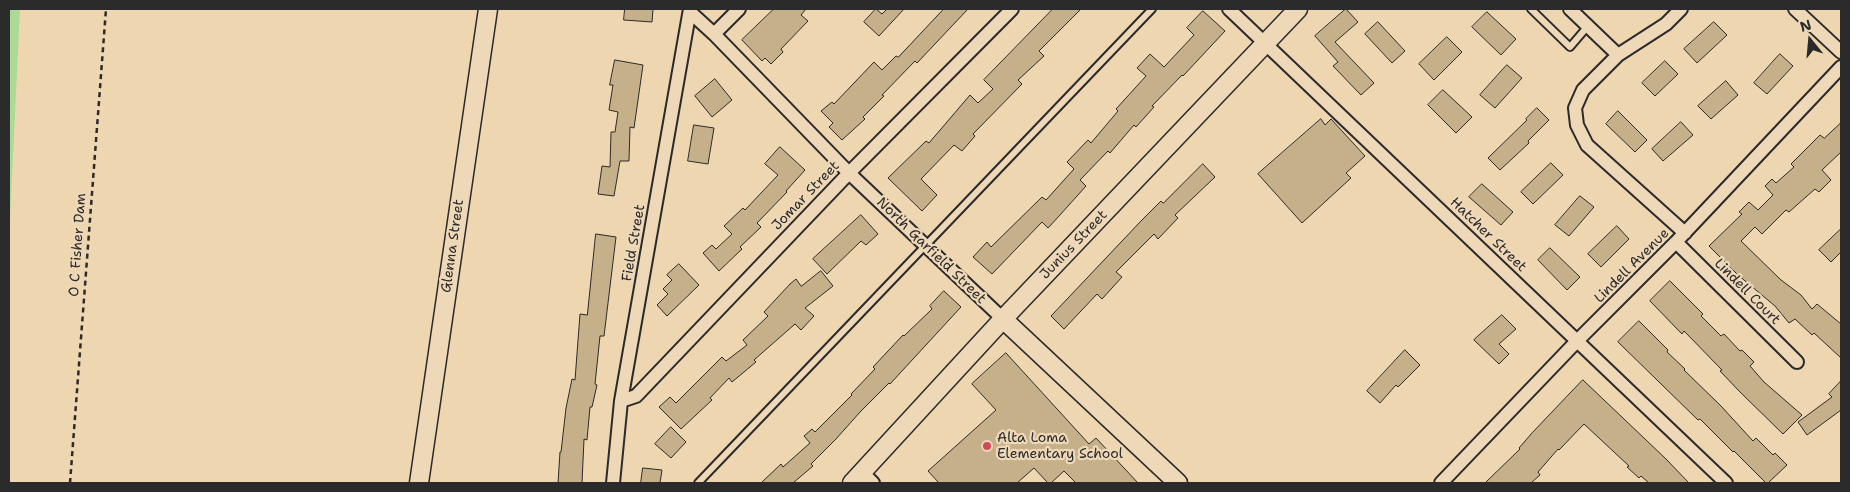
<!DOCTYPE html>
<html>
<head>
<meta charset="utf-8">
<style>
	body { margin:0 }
	#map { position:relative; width:1850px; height:492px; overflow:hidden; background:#eed6b1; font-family:"Shantell Sans",sans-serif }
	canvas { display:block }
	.frame { position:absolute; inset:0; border:10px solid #2b2b2b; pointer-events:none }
	.north { position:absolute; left:1785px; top:15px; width:50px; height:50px; -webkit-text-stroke:4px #efd8b8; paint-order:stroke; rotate:343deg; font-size:14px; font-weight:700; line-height:20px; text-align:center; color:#2b2b2b }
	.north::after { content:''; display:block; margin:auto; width:18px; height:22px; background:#2b2b2b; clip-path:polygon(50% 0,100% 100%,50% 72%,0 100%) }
</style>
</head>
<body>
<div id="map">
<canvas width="1850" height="492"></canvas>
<div class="frame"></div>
<div class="north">N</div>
</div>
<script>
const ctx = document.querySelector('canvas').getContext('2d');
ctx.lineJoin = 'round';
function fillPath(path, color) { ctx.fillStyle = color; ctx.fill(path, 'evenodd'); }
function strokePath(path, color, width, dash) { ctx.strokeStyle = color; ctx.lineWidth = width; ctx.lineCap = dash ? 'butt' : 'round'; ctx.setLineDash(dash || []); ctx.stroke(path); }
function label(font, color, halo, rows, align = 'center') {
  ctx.font = font + ' "Shantell Sans",sans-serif'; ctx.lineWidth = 4.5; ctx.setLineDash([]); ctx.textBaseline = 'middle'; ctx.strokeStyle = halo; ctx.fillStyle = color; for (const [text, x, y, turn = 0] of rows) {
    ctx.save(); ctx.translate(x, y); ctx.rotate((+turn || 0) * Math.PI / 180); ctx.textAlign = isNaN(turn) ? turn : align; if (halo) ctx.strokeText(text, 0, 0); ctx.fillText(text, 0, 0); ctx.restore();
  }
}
const green = new Path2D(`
	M 9,9 L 20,9 L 9,241 Z`);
const building = new Path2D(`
	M 625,9 L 653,9 L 652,22 L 624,20 Z
	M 774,9 L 806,9 L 801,15 L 808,21 L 781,49 L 783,52 L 771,64 L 765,58 L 762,61 L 742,40 Z
	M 876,9 L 882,14 L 887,9 L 904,9 L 879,36 L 864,22 Z
	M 944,9 L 968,9 L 917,63 L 915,61 L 882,95 L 884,96 L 863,117 L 865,119 L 842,140 L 829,127 L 833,123 L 821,111 L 832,102 L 834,104 L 874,62 L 882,70 L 896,56 L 898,57 Z
	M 1053,9 L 1081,9 L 1039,51 L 1044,56 L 1018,80 L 1022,84 L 973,134 L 975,136 L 962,151 L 954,145 L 921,179 L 937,195 L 922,211 L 888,178 L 926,141 L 929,143 L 970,95 L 978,103 L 993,89 L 984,80 Z
	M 1346,9 L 1358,22 L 1335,42 L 1374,83 L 1361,95 L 1333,66 L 1338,62 L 1315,36 Z
	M 1203,11 L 1225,31 L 1183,76 L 1182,75 L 1152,106 L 1154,107 L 1136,127 L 1134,125 L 1110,153 L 1108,151 L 1080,180 L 1086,186 L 1060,215 L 1048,228 L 1042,222 L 992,274 L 973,257 L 987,242 L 991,247 L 1042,197 L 1046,200 L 1074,169 L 1067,162 L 1088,140 L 1091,143 L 1118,111 L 1116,109 L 1146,76 L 1137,68 L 1150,54 L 1164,67 L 1194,35 L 1187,28 Z
	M 1487,12 L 1516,39 L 1501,55 L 1472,27 Z
	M 1378,22 L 1405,51 L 1392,63 L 1365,34 Z
	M 1714,22 L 1727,35 L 1697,63 L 1684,49 Z
	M 1447,37 L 1462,52 L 1434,80 L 1419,64 Z
	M 1780,54 L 1793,66 L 1767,94 L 1754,83 Z
	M 615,60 L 643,65 L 634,128 L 630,127 L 629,161 L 620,161 L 614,196 L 598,194 L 602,166 L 610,167 L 611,132 L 615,132 L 618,112 L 609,110 L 613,85 L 610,85 Z
	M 1665,61 L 1678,74 L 1655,96 L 1642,83 Z
	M 1507,65 L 1522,78 L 1495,108 L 1480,95 Z
	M 715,79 L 732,100 L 712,117 L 695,96 Z
	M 1726,81 L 1738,95 L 1711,119 L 1698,106 Z
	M 1443,90 L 1472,117 L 1456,133 L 1428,105 Z
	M 1537,108 L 1549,120 L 1528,141 L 1529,143 L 1500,170 L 1488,158 L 1527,120 L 1526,119 Z
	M 1618,111 L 1647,140 L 1635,152 L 1606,124 Z
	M 1321,119 L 1325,125 L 1331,119 L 1365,156 L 1346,173 L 1351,178 L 1302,223 L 1258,174 Z
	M 1681,122 L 1693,135 L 1663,161 L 1652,149 Z
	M 1841,123 L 1841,152 L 1822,170 L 1831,180 L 1819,192 L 1815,189 L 1789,212 L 1786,210 L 1762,234 L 1755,227 L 1741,241 L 1781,280 L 1801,295 L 1812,309 L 1817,304 L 1841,324 L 1841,358 L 1814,333 L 1812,335 L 1795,319 L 1789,323 L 1775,306 L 1738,275 L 1709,246 L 1742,214 L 1739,212 L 1749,202 L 1758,210 L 1773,195 L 1765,186 L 1772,179 L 1776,183 L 1794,167 L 1791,164 L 1820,135 L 1824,138 Z
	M 694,125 L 714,128 L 708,164 L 688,161 Z
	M 780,147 L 805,170 L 786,191 L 787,192 L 757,223 L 761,227 L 740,247 L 742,249 L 719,271 L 703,253 L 712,245 L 716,249 L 732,234 L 724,226 L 743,208 L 745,210 L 778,175 L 765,164 Z
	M 1551,163 L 1563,175 L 1533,204 L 1521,192 Z
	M 1203,164 L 1215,177 L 1175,215 L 1178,218 L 1158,239 L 1154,234 L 1116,272 L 1122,277 L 1102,299 L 1097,294 L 1064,329 L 1051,316 L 1141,221 L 1161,201 L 1163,203 Z
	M 1482,184 L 1513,212 L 1501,225 L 1469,197 Z
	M 1580,196 L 1594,207 L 1569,236 L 1555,225 Z
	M 861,215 L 878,234 L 866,245 L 861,241 L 827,274 L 813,259 Z
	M 1617,226 L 1629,239 L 1601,267 L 1588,254 Z
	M 1841,229 L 1841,252 L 1831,262 L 1819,250 Z
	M 596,234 L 616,237 L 604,336 L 600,336 L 595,384 L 597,385 L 592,407 L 590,407 L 587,440 L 584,439 L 582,483 L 558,483 L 560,452 L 561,452 L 566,408 L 572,379 L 575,380 L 580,314 L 587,315 Z
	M 1550,248 L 1580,277 L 1567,290 L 1538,260 Z
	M 679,264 L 699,285 L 667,316 L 657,305 L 668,294 L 663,289 L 672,280 L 667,275 Z
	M 821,271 L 833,286 L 805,308 L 814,316 L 801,330 L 795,324 L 754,360 L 756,362 L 732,382 L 729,378 L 710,398 L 712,400 L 681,429 L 659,407 L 670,397 L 676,403 L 722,357 L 726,361 L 747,345 L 743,340 L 768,316 L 764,312 L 790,284 L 796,279 L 801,286 Z
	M 1670,281 L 1703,314 L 1701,316 L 1721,336 L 1724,334 L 1740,351 L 1742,350 L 1754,362 L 1750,366 L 1764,382 L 1802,415 L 1783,434 L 1740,392 L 1720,371 L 1722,370 L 1684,331 L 1682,334 L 1650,301 Z
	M 944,291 L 961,307 L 890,384 L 889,383 L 861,411 L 836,439 L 811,464 L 813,466 L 793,483 L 761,483 L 781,464 L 783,467 L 810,443 L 804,436 L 812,429 L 815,432 L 852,395 L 851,394 L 875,369 L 873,367 L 903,335 L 904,336 L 932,309 L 930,306 Z
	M 1502,315 L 1516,329 L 1499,344 L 1509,354 L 1499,364 L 1474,340 Z
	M 1639,321 L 1668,350 L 1667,352 L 1685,369 L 1684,370 L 1721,406 L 1753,441 L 1756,438 L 1773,455 L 1775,453 L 1787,465 L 1768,483 L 1766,483 L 1734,451 L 1733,452 L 1700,419 L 1698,420 L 1618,342 Z
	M 1405,350 L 1420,365 L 1398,387 L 1396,385 L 1380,403 L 1367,391 Z
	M 1006,353 L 1089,444 L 1096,438 L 1138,483 L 1076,483 L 1064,471 L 1051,483 L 1048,483 L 1034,468 L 1017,483 L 939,483 L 928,471 L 996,410 L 972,384 Z
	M 1583,380 L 1666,459 L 1689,483 L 1649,483 L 1641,476 L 1639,478 L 1627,467 L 1629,466 L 1584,424 L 1559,450 L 1558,449 L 1538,472 L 1540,475 L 1531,483 L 1485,483 L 1520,449 L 1519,448 L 1532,433 Z
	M 1841,381 L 1841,410 L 1807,435 L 1798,422 L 1832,397 L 1829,394 Z
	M 671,427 L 686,442 L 671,458 L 655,444 Z
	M 643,468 L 662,470 L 660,483 L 641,483 Z`);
const path = new Path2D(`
	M 70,483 L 106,9`);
const lane = new Path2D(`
	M 1531,9 L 1570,47 L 1588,26
	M 698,483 L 1152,9`);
const street = new Path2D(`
	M 1229,9 L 1726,483
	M 1570,9 L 1618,55
	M 1681,9 L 1666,24 L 1618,55 L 1583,90 L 1575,108 L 1577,125 L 1587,145 L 1685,233
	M 1795,9 L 1841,52
	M 690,12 L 714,34 L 849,173 L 1003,319
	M 714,34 L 739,9
	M 1676,242 L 1797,362
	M 621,401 L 636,396 L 849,173 L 1012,9
	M 862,472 L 873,483
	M 613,483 L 621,401 L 690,9
	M 1441,483 L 1577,341 L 1676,242 L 1841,67`);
const secondary = new Path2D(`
	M 1003,319 L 1178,483
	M 419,483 L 488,9
	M 852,483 L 1003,319 L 1298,9`);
const markers = [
	[987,446,5,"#d1495b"]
];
const streetNames = [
	["Jomar Street",806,196,-46],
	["Hatcher Street",1488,235,44],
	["Field Street",634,243,-80],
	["O C Fisher Dam",78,245,-86],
	["Junius Street",1074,245,-46],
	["Glenna Street",453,246,-82],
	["North Garfield Street",931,251,44],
	["Lindell Avenue",1632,266,-45],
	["Lindell Court",1747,292,45]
];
const poiNames = [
	["Alta Loma",997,438],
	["Elementary School",997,454]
];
fillPath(green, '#add997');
fillPath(building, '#c5b089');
strokePath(building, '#2b2b2b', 1);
strokePath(lane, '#2b2b2b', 10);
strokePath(street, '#2b2b2b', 16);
strokePath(secondary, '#2b2b2b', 21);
strokePath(path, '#2b2b2b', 2.5, [5, 4]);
strokePath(lane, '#efd8b8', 6);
strokePath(street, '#efd8b8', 12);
strokePath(secondary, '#efd8b8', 18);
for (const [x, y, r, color] of markers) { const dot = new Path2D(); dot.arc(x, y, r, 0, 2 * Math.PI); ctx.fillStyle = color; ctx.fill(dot); strokePath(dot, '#efd8b8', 2); }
label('14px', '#2b2b2b', '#efd8b8', streetNames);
label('14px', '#2b2b2b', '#efd8b8', poiNames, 'left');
</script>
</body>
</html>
